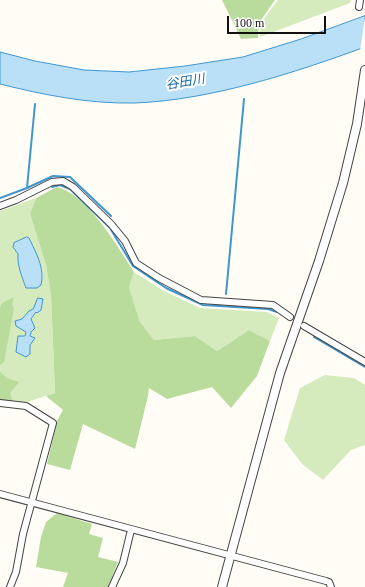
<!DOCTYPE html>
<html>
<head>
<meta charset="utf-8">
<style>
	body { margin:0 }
	#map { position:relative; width:365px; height:587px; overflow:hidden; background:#fffdf5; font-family:Georgia,serif }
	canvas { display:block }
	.scale { position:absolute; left:227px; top:16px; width:99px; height:18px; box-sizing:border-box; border:2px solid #111; border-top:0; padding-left:5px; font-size:12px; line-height:14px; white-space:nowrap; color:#111; -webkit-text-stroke:3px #fff; paint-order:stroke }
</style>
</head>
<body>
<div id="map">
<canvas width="365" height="587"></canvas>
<div class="scale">100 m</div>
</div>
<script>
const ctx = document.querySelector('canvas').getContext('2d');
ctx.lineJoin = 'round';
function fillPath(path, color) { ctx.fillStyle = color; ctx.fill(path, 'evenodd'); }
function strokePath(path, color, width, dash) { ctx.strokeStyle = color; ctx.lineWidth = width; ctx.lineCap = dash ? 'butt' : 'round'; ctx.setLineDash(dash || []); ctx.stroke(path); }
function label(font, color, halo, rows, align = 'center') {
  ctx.font = font + ' Georgia,"Noto Sans JP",serif'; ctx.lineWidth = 4; ctx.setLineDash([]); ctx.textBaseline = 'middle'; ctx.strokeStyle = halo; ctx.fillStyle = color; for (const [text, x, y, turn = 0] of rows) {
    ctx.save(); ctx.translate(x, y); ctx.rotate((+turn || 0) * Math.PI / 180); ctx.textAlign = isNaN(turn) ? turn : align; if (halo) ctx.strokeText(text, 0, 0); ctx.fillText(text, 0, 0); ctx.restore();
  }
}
const green = new Path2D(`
	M 278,0 L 351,0 L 350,3 L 260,37 L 260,24 Z
	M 36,198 L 30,214 L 46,265 L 51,295 L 55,393 L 24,403 L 0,400 L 0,211 Z
	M 134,272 L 164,291 L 200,308 L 267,312 L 279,318 L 270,341 L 249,330 L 217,351 L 195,336 L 154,340 L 140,322 L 129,287 Z
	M 325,375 L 354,378 L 365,385 L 365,445 L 351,450 L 323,480 L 302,464 L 284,440 L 300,388 Z`);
const forest = new Path2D(`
	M 222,0 L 275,0 L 259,23 L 258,38 L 241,39 Z
	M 57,187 C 87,194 118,247 134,272 L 129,287 L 140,322 L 154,340 L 195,336 L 217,351 L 249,330 L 270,341 L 257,376 L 231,408 L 212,387 L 167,399 L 149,388 L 148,396 L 135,449 L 83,424 L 70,470 L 47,464 L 57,421 L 63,410 L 46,396 L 55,393 L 51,295 L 46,265 L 30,214 L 36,198 Z
	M 14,297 L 12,305 L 14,309 L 4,362 L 0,365 L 0,308 L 2,303 Z
	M 0,372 L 7,378 L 19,382 L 10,393 L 13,402 L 0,400 Z
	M 57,513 L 92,524 L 89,534 L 103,538 L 98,557 L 118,562 L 108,587 L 63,587 L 68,573 L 36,567 L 41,537 L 46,522 Z`);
const water = new Path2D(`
	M 365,16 L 365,47 C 294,73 211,100 135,103 C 89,104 44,95 0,84 L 0,52 L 35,61 L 84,70 L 129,72 L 185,66 L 243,57 L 301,39 Z
	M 27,237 L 29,238 C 36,253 45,268 41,285 L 37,288 L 26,288 C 22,277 17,265 18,254 L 13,247 L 14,243 Z
	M 38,298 L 43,299 L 41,310 L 37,313 L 36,312 L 31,319 L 35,328 L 31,332 L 30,336 L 35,338 L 30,345 L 30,354 L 26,357 L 16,352 L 18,336 L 25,336 L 26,332 L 16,326 L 15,321 L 22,319 L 29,311 L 33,309 Z`);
const pier = new Path2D(`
	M 365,17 L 365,49 L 360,51 Z`);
const stream = new Path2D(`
	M 52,187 L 60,185 L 70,189 L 110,228 L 133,266 L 166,288 L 203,305 L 268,309 L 277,312
	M 27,188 L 35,104
	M 0,198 L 27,188 L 53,176 L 70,177 L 111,216
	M 226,294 L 244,99
	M 314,337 L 365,367`);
const minor = new Path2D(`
	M 359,7 L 360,0
	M 0,206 L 16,200 L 52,182 L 63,181 L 73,187 L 111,224 L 125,241 L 136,263 L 159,278 L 201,300 L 273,305 L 290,317
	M 304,326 L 365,362
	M 0,403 L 26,406 L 53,423 L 23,534 L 16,572 L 10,587
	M 0,494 L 326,581 L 329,582 L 331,587
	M 112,587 L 123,563 L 131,530`);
const tertiary = new Path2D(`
	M 222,587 L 280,373 L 319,261 L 343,183 L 357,124 L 365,70`);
const waterNames = [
	["谷田川",185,81,-9]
];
fillPath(green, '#d5ebbd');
fillPath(forest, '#b9dc9c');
fillPath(water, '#b9e0f7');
strokePath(water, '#3f96cf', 1);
fillPath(pier, '#fffdf5');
strokePath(stream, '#3f96cf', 2);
strokePath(minor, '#444', 8);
strokePath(tertiary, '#444', 10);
strokePath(minor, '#fff', 6);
strokePath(tertiary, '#fff', 8);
label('italic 13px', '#1768a6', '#fff', waterNames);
</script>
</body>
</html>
